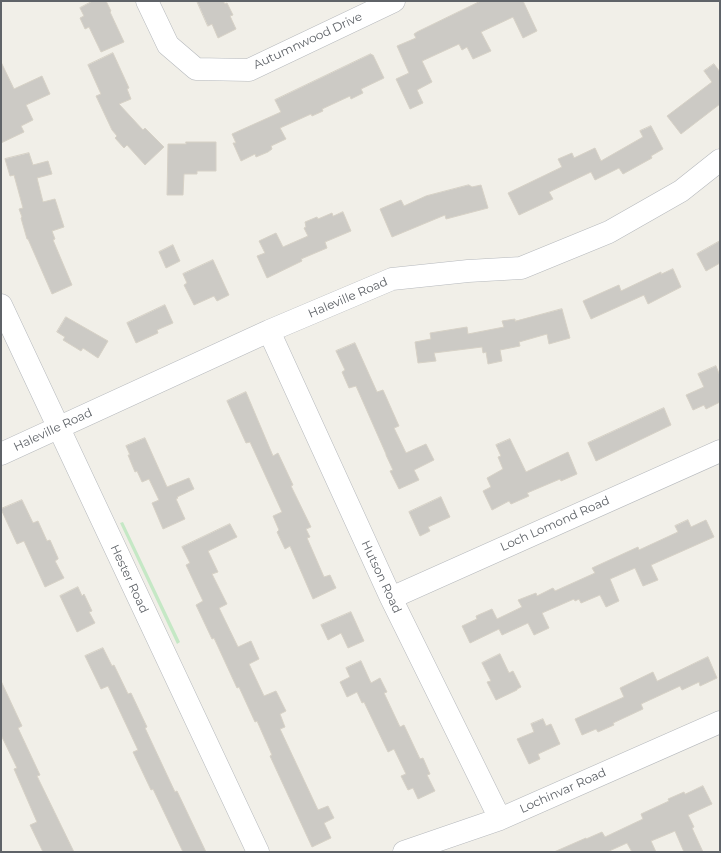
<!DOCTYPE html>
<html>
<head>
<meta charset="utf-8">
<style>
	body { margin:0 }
	#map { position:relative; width:721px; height:853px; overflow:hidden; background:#f1efe8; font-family:Montserrat,sans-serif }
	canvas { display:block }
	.frame { position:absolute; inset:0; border:2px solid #5f6368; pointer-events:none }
</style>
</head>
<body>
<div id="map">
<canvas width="721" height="853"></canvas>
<div class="frame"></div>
</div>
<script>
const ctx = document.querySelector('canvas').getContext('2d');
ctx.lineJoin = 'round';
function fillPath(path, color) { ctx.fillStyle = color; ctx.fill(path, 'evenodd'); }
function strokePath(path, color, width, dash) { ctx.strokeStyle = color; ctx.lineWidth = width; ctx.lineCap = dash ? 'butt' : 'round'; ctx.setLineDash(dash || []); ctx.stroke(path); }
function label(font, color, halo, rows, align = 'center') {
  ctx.font = font + ' Montserrat,sans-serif'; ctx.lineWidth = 3.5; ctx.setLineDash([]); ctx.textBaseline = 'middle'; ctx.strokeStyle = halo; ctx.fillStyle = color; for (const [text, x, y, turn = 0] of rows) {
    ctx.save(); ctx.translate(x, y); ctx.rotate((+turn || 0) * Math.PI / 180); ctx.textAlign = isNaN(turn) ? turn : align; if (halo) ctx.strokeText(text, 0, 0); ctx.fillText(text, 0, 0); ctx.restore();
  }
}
const green = new Path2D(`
	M 123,522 L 180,642 L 177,644 L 120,523 Z`);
const building = new Path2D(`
	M 93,1 L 106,1 L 111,11 L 110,12 L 124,42 L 101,52 L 89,27 L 85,29 L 80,18 L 84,16 L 80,8 Z
	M 197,1 L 223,1 L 225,4 L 227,3 L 233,15 L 230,16 L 236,29 L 218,38 L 212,24 L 208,26 Z
	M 481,1 L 523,1 L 537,31 L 523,38 L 513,17 L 481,32 L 491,51 L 473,59 L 467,47 L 462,50 L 459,44 L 422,61 L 432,82 L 417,90 L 423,103 L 410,109 L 396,79 L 409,73 L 397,46 L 416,38 L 414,34 L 417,32 Z
	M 113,53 L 129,88 L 127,89 L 131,99 L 119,104 L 143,130 L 145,128 L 164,147 L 145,165 L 127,145 L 124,148 L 115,138 L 117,136 L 112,130 L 96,96 L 101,94 L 88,65 Z
	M 371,54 L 372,55 L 373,55 L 384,78 L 361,89 L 363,93 L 351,99 L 350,96 L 322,109 L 323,111 L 312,116 L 311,114 L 280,128 L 286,139 L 271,146 L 272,149 L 268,152 L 256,157 L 255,154 L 241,161 L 233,143 L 236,143 L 232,134 L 281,112 L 275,100 Z
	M 1,62 L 14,89 L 42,76 L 50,94 L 26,105 L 33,120 L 21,126 L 24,132 L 1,143 Z
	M 714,64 L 720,72 L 720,104 L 681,134 L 667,116 L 712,82 L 704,71 Z
	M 651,126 L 663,149 L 651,156 L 652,158 L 623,174 L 619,168 L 595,180 L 591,172 L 549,192 L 553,199 L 519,215 L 508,193 L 562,167 L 558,159 L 572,153 L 574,158 L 595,148 L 601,161 L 643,137 L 640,131 Z
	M 186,142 L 216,142 L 216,171 L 197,171 L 197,174 L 184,174 L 183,195 L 167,195 L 168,144 L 186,144 Z
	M 29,153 L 33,165 L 48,161 L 52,174 L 37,178 L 43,202 L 55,199 L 64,227 L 52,231 L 55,239 L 53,240 L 72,285 L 52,294 L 28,239 L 27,239 L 21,218 L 22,217 L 19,209 L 23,208 L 14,175 L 10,176 L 5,159 Z
	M 469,185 L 472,187 L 481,185 L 488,208 L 446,219 L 445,215 L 392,237 L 380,209 L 401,200 L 404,206 L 426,196 Z
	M 343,212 L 351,231 L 325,242 L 327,248 L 301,259 L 302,261 L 267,278 L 257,256 L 265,253 L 259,241 L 276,233 L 283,247 L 308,236 L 304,228 L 306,227 L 305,222 L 317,217 L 318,219 L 332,213 L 333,216 Z
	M 720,241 L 720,263 L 706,271 L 697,254 Z
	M 173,245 L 180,261 L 166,268 L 159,252 Z
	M 213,260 L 229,295 L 217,301 L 214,296 L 194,305 L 184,285 L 187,283 L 183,274 Z
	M 673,269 L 681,287 L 648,304 L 644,295 L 591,319 L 583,301 L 619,285 L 621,291 L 661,272 L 661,274 Z
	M 165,305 L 173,323 L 157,330 L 158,333 L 136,343 L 127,323 Z
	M 562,309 L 570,338 L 549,344 L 547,334 L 519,342 L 520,346 L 500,350 L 502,361 L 488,364 L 486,352 L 483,353 L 482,347 L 434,353 L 436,361 L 418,363 L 415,342 L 431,339 L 430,333 L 467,327 L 468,334 L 504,327 L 502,321 L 515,319 L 515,321 Z
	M 66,317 L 108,341 L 98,358 L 83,348 L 81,351 L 63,340 L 65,337 L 57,332 Z
	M 355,343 L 377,392 L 383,390 L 399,426 L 394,428 L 406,453 L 426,444 L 434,460 L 414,470 L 419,480 L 399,489 L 390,471 L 393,470 L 386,455 L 386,454 L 356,386 L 349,388 L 342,372 L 345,370 L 336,351 Z
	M 716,366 L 720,376 L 720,402 L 706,409 L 704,405 L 693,410 L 686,395 L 704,387 L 698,374 Z
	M 246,392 L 273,456 L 278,453 L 293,485 L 291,486 L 311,527 L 306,529 L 310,537 L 307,538 L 324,577 L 330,575 L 336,588 L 313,599 L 290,546 L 285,549 L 277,532 L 279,530 L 273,516 L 282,512 L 250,442 L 246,443 L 227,401 Z
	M 664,408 L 671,425 L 596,461 L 588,443 Z
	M 145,438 L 167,487 L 189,478 L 194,489 L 177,497 L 178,498 L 176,499 L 185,519 L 163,529 L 152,503 L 159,500 L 149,479 L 142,482 L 137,471 L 135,472 L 128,455 L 130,455 L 126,446 Z
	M 510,439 L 526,472 L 568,452 L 577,474 L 561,481 L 560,479 L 527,493 L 529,496 L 511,504 L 509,501 L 492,510 L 483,491 L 491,487 L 487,478 L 503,469 L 498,457 L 501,456 L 496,445 Z
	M 441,497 L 450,517 L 428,527 L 430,531 L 420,536 L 409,512 Z
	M 22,500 L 33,523 L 38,521 L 47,541 L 50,540 L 58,558 L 58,559 L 55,561 L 64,578 L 45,587 L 24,541 L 17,544 L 1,509 Z
	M 688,520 L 691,527 L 706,520 L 714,537 L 651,565 L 658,580 L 643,586 L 635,568 L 610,579 L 619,601 L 606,607 L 600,595 L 581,603 L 579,599 L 575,601 L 574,599 L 542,613 L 549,628 L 534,635 L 528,623 L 502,635 L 499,629 L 470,643 L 462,626 L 477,619 L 476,616 L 492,609 L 497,619 L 522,607 L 518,600 L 536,593 L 537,596 L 553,588 L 555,591 L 595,573 L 592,568 L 638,547 L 639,550 L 678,532 L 675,526 Z
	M 230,524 L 237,537 L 208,551 L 218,572 L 212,574 L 227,604 L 219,608 L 238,647 L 251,641 L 259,659 L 249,664 L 264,696 L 276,691 L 286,711 L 280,714 L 285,727 L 280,729 L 318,810 L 328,806 L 334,818 L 324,823 L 331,838 L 312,847 L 270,756 L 272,755 L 257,721 L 255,722 L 239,687 L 237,688 L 214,638 L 212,639 L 196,605 L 203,601 L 186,565 L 190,563 L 182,547 Z
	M 78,587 L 82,596 L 84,594 L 92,611 L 89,612 L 95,623 L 77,632 L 60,596 Z
	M 351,612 L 364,641 L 348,648 L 341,633 L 328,640 L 321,625 Z
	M 103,648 L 112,666 L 114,665 L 128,694 L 131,693 L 147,727 L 145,728 L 175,792 L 177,791 L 206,852 L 183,852 L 153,789 L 151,790 L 133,752 L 138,750 L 108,686 L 101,689 L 85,656 Z
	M 500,654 L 509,673 L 513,671 L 521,687 L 517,689 L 517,690 L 496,700 L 487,682 L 491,681 L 482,663 Z
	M 708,657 L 717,678 L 700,686 L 699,682 L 682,690 L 680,686 L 641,704 L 643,709 L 613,723 L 614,725 L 598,732 L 596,729 L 582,735 L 575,719 L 624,697 L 620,688 L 653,672 L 657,681 Z
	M 361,661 L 371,683 L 380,678 L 387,692 L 384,693 L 400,727 L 404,725 L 420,759 L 423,758 L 430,774 L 427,775 L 435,791 L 418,799 L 413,788 L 408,790 L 401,776 L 406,774 L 394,749 L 388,752 L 364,702 L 362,703 L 357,692 L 347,697 L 340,682 L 350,677 L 346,668 Z
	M 1,681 L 22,726 L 18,728 L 40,775 L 37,776 L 74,852 L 43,852 L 30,825 L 37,822 L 14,769 L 17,768 L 1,735 Z
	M 543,719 L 546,726 L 551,724 L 560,744 L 538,754 L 540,759 L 529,764 L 517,739 L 534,732 L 531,724 Z
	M 703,786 L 712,804 L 688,815 L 694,827 L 692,828 L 703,852 L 684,852 L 675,831 L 651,841 L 656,852 L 632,852 L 627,843 L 607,852 L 554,852 L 586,838 L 586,839 L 602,832 L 605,837 L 643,819 L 641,814 L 669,801 L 668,799 L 684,792 L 685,794 Z`);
const minor = new Path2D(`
	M 147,1 L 168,45 L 196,69 L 249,70 L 394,1
	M 1,305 L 258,852
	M 269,331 L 391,598 L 500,819
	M 1,454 L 269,331 L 392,279 L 468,271 L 521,268 L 609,232 L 681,191 L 720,160
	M 391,598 L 720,451
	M 404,852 L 500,819 L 720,722`);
const streetNames = [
	["Autumnwood Drive",308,41,-25],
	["Haleville Road",348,298,-23],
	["Haleville Road",53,430,-25],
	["Loch Lomond Road",555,524,-24],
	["Hutson Road",381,577,65],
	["Hester Road",129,579,65],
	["Lochinvar Road",563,791,-24]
];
fillPath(green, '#c5e8c5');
fillPath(building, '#cccac5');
strokePath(building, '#d6d1c6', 1);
strokePath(minor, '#b5b8bc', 23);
strokePath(minor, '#fff', 22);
label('12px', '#5f6368', '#fff', streetNames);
</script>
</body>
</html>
